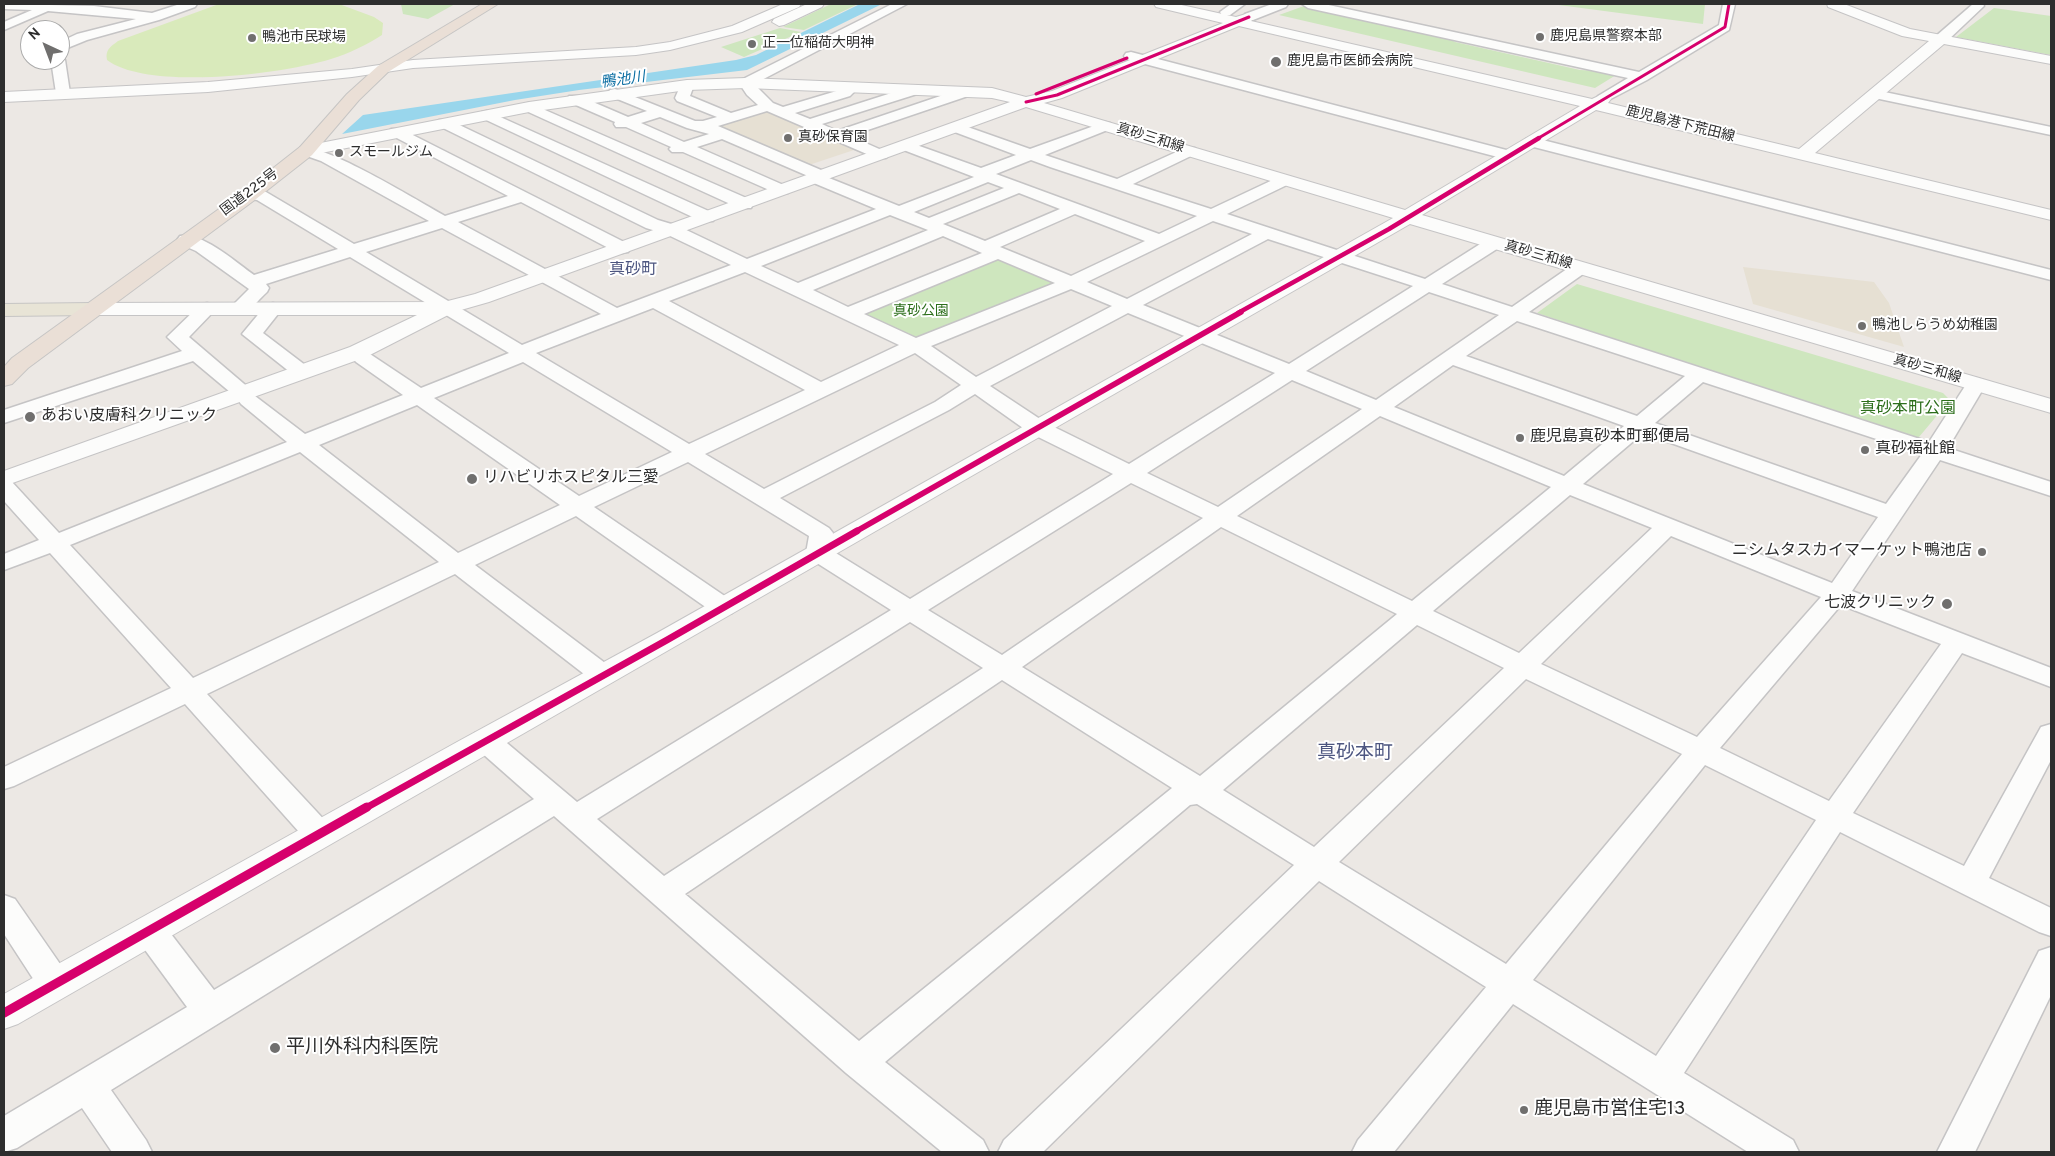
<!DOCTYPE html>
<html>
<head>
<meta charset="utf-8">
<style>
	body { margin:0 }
	#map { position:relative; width:2055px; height:1156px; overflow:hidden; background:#ece8e4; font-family:Overpass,sans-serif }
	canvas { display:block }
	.frame { position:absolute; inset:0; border:5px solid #2e2e2e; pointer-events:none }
	.north { position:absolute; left:20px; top:20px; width:50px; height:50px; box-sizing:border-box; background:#fff; border:1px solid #ababab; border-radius:50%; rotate:317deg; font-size:14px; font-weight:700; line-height:20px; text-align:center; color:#2e2e2e }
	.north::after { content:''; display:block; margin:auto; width:18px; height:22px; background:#706f6e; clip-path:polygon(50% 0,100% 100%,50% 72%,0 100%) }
</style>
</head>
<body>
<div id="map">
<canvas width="2055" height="1156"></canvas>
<div class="frame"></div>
<div class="north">N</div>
</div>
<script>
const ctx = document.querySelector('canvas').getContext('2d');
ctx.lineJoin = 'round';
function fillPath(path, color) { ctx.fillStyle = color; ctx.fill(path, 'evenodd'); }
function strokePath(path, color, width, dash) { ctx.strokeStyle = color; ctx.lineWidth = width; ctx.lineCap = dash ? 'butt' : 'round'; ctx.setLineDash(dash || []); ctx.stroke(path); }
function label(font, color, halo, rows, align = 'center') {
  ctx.font = font + ' Overpass,"Noto Sans JP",sans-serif'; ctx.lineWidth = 4; ctx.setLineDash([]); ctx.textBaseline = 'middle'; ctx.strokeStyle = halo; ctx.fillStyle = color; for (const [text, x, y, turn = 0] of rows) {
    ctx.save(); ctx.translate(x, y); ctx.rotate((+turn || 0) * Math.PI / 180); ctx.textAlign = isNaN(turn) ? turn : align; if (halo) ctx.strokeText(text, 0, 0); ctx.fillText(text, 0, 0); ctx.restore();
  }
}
const education = new Path2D(`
	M 766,110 L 857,149 L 809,165 L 717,127 L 718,125 Z
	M 1743,267 L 1874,282 L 1889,303 L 1904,347 L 1753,304 Z`);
const green = new Path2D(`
	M 401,4 L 455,4 L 428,19 L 403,14 Z
	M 831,4 L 858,4 L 804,30 L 783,27 Z
	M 1551,4 L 1705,4 L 1703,24 Z
	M 1304,6 L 1447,37 L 1455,42 L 1580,70 L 1600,71 L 1616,75 L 1595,88 L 1279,15 Z
	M 1994,8 L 2051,16 L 2051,55 L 1956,37 Z
	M 780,28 L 801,32 L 744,57 L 721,47 Z
	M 990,259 L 1000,259 L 1055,283 L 920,337 L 909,337 L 863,314 Z
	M 1577,284 L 1943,393 L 1950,400 L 1919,437 L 1912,438 L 1537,313 Z`);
const pitch = new Path2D(`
	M 219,4 L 339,4 L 374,17 L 383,23 L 382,35 C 366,45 350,53 331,59 C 283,74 148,91 107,60 C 105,50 110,47 118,41 Z`);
const water = new Path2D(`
	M 860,4 L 882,4 L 747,70 L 579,90 L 515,100 L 342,134 L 363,115 L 736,60 L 756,55 Z`);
const street = new Path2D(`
	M 4,4 L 94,6 L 152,13 L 180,4 L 197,4 L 195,7 L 159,20 L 87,40 L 60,51 L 60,42 L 77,34 L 136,19 L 48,11 L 4,30 L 4,22 L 32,10 L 4,9 Z
	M 892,4 L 907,4 L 754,84 L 773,103 L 783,107 L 840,90 L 850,85 L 857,89 L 850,96 L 795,113 L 810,119 L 907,88 L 912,87 L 919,91 L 917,94 L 822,124 L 837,131 L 961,89 L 971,89 L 973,92 L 971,95 L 850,136 L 886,152 L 889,155 L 886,158 L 876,158 L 767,111 L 718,126 L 828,173 L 830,176 L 829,178 L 899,206 L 974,177 L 901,149 L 898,146 L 901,143 L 911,143 L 981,168 L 1016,155 L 952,131 L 950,128 L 952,125 L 962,125 L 1030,149 L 1105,122 L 1110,123 L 1112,126 L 1110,129 L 1045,155 L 1117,179 L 1185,148 L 1195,148 L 1198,151 L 1195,154 L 1133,184 L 1211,209 L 1279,177 L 1291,177 L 1293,180 L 1291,183 L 1227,214 L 1425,279 L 1488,239 L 1494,238 L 1500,239 L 1503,243 L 1500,247 L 1442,284 L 1512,307 L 1574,264 L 1580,263 L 1586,264 L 1589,268 L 1586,272 L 1529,312 L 1929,442 L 1969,380 L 1976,378 L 1983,380 L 1986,384 L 1948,448 L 2051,482 L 2051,496 L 1940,460 L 1852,591 L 2051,668 L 2051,687 L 1962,653 L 1853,813 L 1964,866 L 2041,727 L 2051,724 L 2051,760 L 1989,878 L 2051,908 L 2051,936 L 2039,932 L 1840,832 L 1684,1073 L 1793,1140 L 1799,1152 L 1748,1152 L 1513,1004 L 1394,1152 L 1352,1152 L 1358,1140 L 1486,987 L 1319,881 L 1043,1152 L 998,1152 L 1004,1140 L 1294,865 L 1197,804 L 1190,805 L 885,1062 L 983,1140 L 989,1152 L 942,1152 L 846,1073 L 554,816 L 111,1090 L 146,1140 L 152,1152 L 112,1152 L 82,1108 L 17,1148 L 4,1152 L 4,1116 L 187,1007 L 137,939 L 133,930 L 137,921 L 149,917 L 161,921 L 214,990 L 534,799 L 475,747 L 471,740 L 475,733 L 485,730 L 495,733 L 577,802 L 891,610 L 809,558 L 806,553 L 809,536 L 688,462 L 594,507 L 732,601 L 736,607 L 732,613 L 723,615 L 714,613 L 576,516 L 475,565 L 613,669 L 617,675 L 613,681 L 603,684 L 593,681 L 455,574 L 207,694 L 330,826 L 334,834 L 330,842 L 319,845 L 308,842 L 185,704 L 14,786 L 4,789 L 4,767 L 171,688 L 50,553 L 4,570 L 4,554 L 39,540 L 4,501 L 4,480 L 12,482 L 59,533 L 287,442 L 241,404 L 236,397 L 193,361 L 4,423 L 4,410 L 182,351 L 167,337 L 200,305 L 207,303 L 214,305 L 216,309 L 189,337 L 250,389 L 255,396 L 305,434 L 403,395 L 356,362 L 348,352 L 351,348 C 360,346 364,347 370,354 L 421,388 L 509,353 L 350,257 L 266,284 L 269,288 L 267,292 C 256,302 247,317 231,313 L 229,309 L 249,289 L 196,251 L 180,244 L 177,240 L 180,236 C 201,231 237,263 254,275 L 338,249 L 257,200 L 244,198 L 242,195 L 244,192 L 266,192 L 354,244 L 429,221 L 321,161 L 301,154 L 298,151 L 301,148 C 322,142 420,202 445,216 L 508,196 L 391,135 L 389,132 L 391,129 L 401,129 L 628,244 L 631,248 L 628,252 L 622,253 L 616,252 L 521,202 L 458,222 L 617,308 L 731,265 L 666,234 L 646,228 L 439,126 L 437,123 L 439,120 L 449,120 L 658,220 L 678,226 L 747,259 L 876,209 L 809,181 L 807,178 L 808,176 L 722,139 L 697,147 L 788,187 L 790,190 L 788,193 L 776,193 L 683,152 L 672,152 L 669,149 L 671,147 L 626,127 L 616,127 L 614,124 L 615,122 L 569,102 L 567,99 L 569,96 L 579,96 L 628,117 L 647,111 L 610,96 L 608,93 L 610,90 L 615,89 L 695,121 L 703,121 L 717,117 L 677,101 L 675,98 L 682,82 L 687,81 L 694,85 L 690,96 L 731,113 L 758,105 L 747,95 L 739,83 L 741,80 ZM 660,117 L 687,128 L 709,134 L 684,142 L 641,123 ZM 1031,160 L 1050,167 L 1197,216 L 1159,234 L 996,174 ZM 988,182 L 1004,188 L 929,218 L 914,212 ZM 1019,193 L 1060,209 L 985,241 L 943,224 ZM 1075,214 L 1145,241 L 1071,276 L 1000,247 ZM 890,215 L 928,230 L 798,283 L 761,266 ZM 1213,221 L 1252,234 L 1127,299 L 1087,282 ZM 442,228 L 601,314 L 522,345 L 366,252 ZM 943,236 L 982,253 L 848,307 L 813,290 ZM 1268,239 L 1413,286 L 1289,364 L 1143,305 ZM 998,259 L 1055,283 L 916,338 L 864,314 ZM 745,272 L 899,345 L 821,382 L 669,301 ZM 1071,289 L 1112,306 L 976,377 L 931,346 ZM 1429,292 L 1499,315 L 1376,400 L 1306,371 ZM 653,308 L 805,390 L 689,444 L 536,353 ZM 1128,313 L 1275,373 L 1129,464 L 1046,423 L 990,386 ZM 1517,321 L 1685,376 L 1637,416 L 1466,356 ZM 915,353 L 961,385 L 935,402 L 764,489 L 705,454 ZM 523,362 L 672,452 L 579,496 L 434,398 ZM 1453,365 L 1624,426 L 1564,476 L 1394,407 ZM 1292,380 L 1362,409 L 1218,507 L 1147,473 ZM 1703,382 L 1922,454 L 1886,504 L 1655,423 ZM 975,394 L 1030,433 L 1113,474 L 910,599 L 831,550 L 833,533 L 829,528 L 780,498 L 949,410 ZM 417,405 L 560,505 L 458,553 L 319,445 ZM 1380,416 L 1551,487 L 1412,601 L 1237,516 ZM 1643,433 L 1878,517 L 1832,583 L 1583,484 ZM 300,452 L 439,562 L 193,678 L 70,545 ZM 1131,483 L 1203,518 L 1002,655 L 928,610 ZM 1570,495 L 1652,528 L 1519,653 L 1433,611 ZM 1221,527 L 1397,614 L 1200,776 L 1022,667 ZM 1671,536 L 1821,597 L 1697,737 L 1541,664 ZM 1841,605 L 1941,644 L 1829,801 L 1720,748 ZM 910,622 L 983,668 L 664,876 L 597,819 ZM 1417,625 L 1504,668 L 1314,847 L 1223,790 ZM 1526,679 L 1682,754 L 1506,964 L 1339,862 ZM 1002,680 L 1172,788 L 859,1041 L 685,894 ZM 1705,765 L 1816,820 L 1656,1056 L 1533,980 Z
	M 1231,4 L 1245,4 L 1230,15 L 1222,15 L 1220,12 Z
	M 1272,4 L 1288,4 L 1286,7 L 1253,20 L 1245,20 L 1243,17 L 1245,14 Z
	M 1302,4 L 1324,4 L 1639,72 L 1719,25 L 1723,4 L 1735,4 L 1729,30 L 1647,80 L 1603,103 L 1598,102 L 1596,99 L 1598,96 L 1628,78 L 1308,8 Z
	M 1973,4 L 1983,4 L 1984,6 L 1946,42 L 1936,42 L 1935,39 L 1936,36 Z
	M 1131,52 L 1514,152 L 1517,155 L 1514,158 L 1509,160 L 1126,59 L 1124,56 L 1126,53 Z
	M 60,56 L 65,60 L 70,93 L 68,96 L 58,96 L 56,93 L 51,60 L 60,60 Z
	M 1875,90 L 2051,127 L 2051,135 L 1870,97 L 1868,94 L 1870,91 Z
	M 529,103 L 751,200 L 753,204 L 751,208 L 739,208 L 524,110 L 522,107 L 524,104 Z
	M 487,111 L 713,213 L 715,217 L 713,221 L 701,221 L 482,118 L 480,115 L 482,112 Z
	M 1531,137 L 2051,270 L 2051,280 L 1526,145 L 1523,142 L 1526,139 Z
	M 273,303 L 280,305 L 282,309 L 263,333 L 309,368 L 312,372 L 309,376 L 302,378 L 295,376 L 242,334 L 266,305 Z
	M 4,895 L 15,899 L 67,974 L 72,984 L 67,994 L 55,998 L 43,994 L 4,934 Z
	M 2051,947 L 2051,995 L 1975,1152 L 1937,1152 L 2039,951 Z`);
const secondary = new Path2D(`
	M 783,4 L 801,4 L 799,7 L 742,32 L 670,50 L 636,55 L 413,68 L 352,77 L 208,92 L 4,102 L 4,92 L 208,82 L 352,69 L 413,60 L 636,47 L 670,42 L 732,26 Z
	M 807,4 L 824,4 L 822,7 L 784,25 L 779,26 L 772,22 L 774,19 Z
	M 1154,4 L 1177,4 L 1236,17 L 1249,13 L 1256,17 L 1251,21 L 1592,99 L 1603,94 L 1609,96 L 1611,99 L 1608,103 L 1799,149 L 1929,41 L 1902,36 L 1828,7 L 1827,4 L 1844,4 L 1910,29 L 2051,56 L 2051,64 L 1944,44 L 1815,153 L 2051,210 L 2051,220 L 1596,110 L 1422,215 L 2051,399 L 2051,413 L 1410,224 L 18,1024 L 4,1029 L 4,994 L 457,742 L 657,633 L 1393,218 L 1026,107 L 489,302 L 454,312 L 366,357 L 4,486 L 4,471 L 350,347 L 417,315 L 92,315 L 85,313 L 82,309 L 85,305 L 92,303 L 444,302 L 475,294 L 1010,102 L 992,98 L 746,88 L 687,90 L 529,112 L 306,156 L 300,155 L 298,151 L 300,147 L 529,102 L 687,80 L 746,78 L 992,88 L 1026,97 L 1052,91 L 1223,23 L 1156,7 ZM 1239,26 L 1580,106 L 1405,210 L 1044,103 L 1062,98 Z`);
const primary = new Path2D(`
	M 92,303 L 99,305 L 102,309 L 99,313 L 92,315 L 4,316 L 4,304 Z`);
const highway = new Path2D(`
	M 482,4 L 498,4 L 388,72 L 359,100 L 312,155 L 256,199 L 28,368 L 12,384 L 4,386 L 4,367 L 12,358 L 244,191 L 300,147 L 347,94 L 378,66 Z`);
const cyclewayFar4 = new Path2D(`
	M 1036,94 L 1127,58
	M 1026,102 L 1057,95 L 1249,17
	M 1537,139 L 1725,27 L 1729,4`);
const cyclewayFar3 = new Path2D(`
	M 1238,313 L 1389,229 L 1539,138`);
const cyclewayFar2 = new Path2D(`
	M 855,532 L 1241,312`);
const cyclewayFar1 = new Path2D(`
	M 364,809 L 667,640 L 857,531`);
const cycleway = new Path2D(`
	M 4,1013 L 367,807`);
const markers = [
	[1540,37,5,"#706f6e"],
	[252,38,5,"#706f6e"],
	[752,44,5,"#706f6e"],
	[1276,62,6,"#706f6e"],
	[788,138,5,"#706f6e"],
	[339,153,5,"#706f6e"],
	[1862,326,5,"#706f6e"],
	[30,417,6,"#706f6e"],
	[1520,438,5,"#706f6e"],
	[1865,450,5,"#706f6e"],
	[472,479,6,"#706f6e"],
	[1982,552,5,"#706f6e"],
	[1947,604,6,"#706f6e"],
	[275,1048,6,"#706f6e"],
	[1524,1110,5,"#706f6e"]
];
const farPoinames = [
	["鹿児島県警察本部",1550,37],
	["鴨池市民球場",262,38],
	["正一位稲荷大明神",762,44],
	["鹿児島市医師会病院",1287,62],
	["真砂保育園",798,138],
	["スモールジム",349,153],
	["鴨池しらうめ幼稚園",1872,326]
];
const farStreetnames = [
	["鹿児島港下荒田線",1680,125,14],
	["真砂三和線",1150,139,17],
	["国道225号",250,193,-37],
	["真砂三和線",1538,256,16],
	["真砂三和線",1927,370,16]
];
const farParknames = [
	["真砂公園",921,312]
];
const farWaternames = [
	["鴨池川",623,81,-8]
];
const farQuarternames = [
	["真砂町",633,271]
];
const parkNames = [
	["真砂本町公園",1908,410]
];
const poiNames = [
	["あおい皮膚科クリニック",41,417],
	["鹿児島真砂本町郵便局",1530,438],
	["真砂福祉館",1875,450],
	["リハビリホスピタル三愛",483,479],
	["ニシムタスカイマーケット鴨池店",1972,552,"right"],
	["七波クリニック",1936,604,"right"]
];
const quarterNames = [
	["真砂本町",1355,754]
];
const nearPoinames = [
	["平川外科内科医院",286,1048],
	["鹿児島市営住宅13",1534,1110]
];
fillPath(education, '#e6e0d3');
fillPath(green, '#cee6be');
fillPath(pitch, '#d9eabb');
fillPath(water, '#99d6ec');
strokePath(street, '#c5c4c5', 3);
strokePath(secondary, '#c5c4c5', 2);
strokePath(primary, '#c6c5c4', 2);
strokePath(highway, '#c6c5c4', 2);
fillPath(street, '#fcfcfb');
fillPath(secondary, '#fcfcfb');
fillPath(primary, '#e8e4d6');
fillPath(highway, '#eadfd6');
strokePath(cyclewayFar4, '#d6006c', 3);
strokePath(cyclewayFar3, '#d6006c', 4.5);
strokePath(cyclewayFar2, '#d6006c', 5.5);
strokePath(cyclewayFar1, '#d6006c', 7);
strokePath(cycleway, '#d6006c', 9);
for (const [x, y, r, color] of markers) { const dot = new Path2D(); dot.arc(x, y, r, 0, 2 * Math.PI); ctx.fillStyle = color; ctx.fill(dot); strokePath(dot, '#fff', 2); }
label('14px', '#2e2e2e', '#fff', farPoinames, 'left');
label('14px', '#2e2e2e', '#fff', farStreetnames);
label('14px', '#2c6e1b', '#fff', farParknames);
label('italic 15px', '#0d6fa3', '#fff', farWaternames);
label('16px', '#4d5680', '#fff', farQuarternames);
label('16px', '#2c6e1b', '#fff', parkNames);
label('16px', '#2e2e2e', '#fff', poiNames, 'left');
label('19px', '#4d5680', '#fff', quarterNames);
label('19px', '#2e2e2e', '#fff', nearPoinames, 'left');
</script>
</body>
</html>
